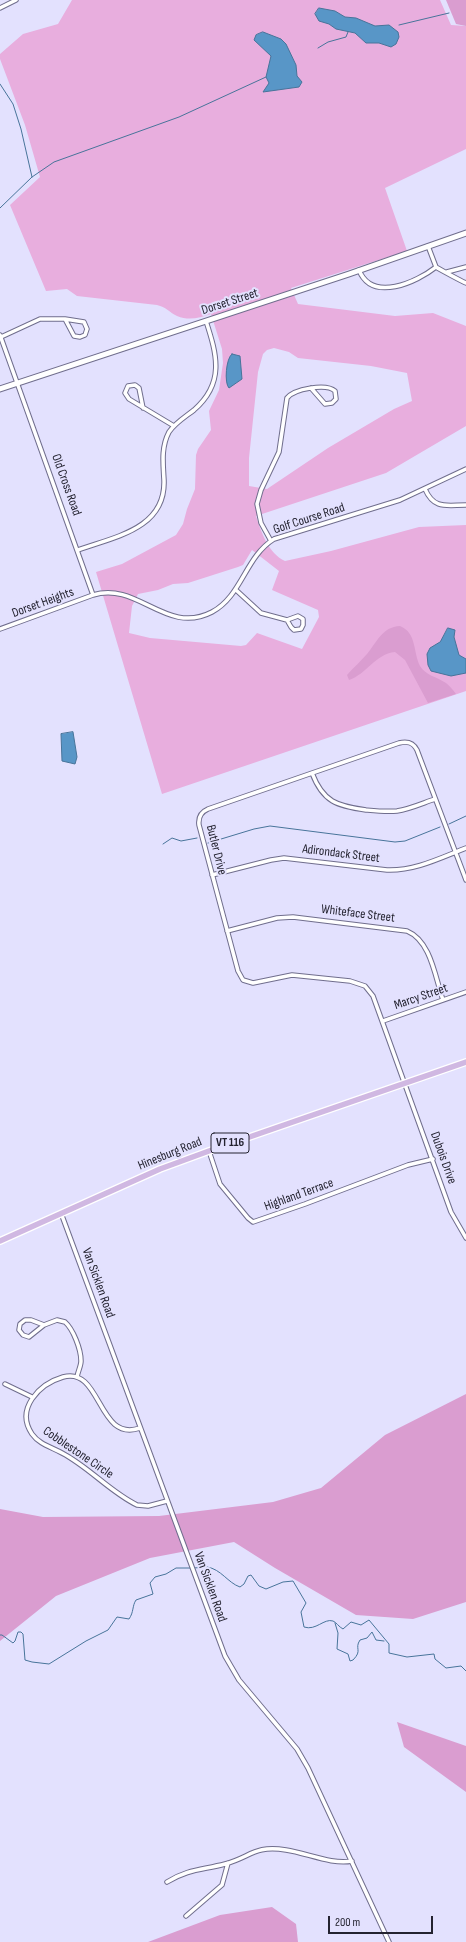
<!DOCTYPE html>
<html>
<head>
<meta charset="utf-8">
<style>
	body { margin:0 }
	#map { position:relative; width:466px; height:1942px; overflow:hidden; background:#e3e1fe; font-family:"Sofia Sans Condensed",sans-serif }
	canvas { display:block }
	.scale { position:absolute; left:328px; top:1916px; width:105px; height:18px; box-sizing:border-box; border:2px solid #242330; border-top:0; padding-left:5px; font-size:12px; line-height:14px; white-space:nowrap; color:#242330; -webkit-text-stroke:3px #e3e1fe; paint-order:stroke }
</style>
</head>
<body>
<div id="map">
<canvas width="466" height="1942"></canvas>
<div class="scale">200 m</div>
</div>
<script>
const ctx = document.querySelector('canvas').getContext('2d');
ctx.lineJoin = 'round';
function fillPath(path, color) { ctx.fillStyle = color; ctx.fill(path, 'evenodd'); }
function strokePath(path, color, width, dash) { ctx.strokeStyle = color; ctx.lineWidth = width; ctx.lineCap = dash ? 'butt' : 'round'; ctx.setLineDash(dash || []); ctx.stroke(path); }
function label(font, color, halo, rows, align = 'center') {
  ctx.font = font + ' "Sofia Sans Condensed",sans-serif'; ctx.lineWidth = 4; ctx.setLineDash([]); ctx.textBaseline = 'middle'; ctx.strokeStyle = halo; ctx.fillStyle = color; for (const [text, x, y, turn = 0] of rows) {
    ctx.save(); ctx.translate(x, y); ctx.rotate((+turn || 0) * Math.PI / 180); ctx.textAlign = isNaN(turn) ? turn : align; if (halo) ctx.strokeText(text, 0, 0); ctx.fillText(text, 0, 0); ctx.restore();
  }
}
const green = new Path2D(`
	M 72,0 L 440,0 L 451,25 L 466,26 L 466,149 L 385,188 L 407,251 L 291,288 L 298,304 L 395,316 L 433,313 L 466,326 L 466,426 L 386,473 L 256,516 C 261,532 269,554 285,561 L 331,551 L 419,527 L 466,525 L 466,691 L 162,794 L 96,572 L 122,564 L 176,535 L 183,524 L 187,509 L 195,489 L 196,455 L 198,449 L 211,430 L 209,411 L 219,390 L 223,363 L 222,349 L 211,314 C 199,318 189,321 177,316 C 169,312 166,307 157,305 L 77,296 L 67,289 L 46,291 L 10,205 L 40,177 L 25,125 L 0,59 L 0,54 L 23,34 L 58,24 ZM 274,348 L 289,352 L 298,358 L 371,366 L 407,373 L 412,401 L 394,409 L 328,448 L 267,489 L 249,486 L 249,458 L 258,372 L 263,354 L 267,350 ZM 252,550 L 279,571 L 272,590 L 318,610 L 319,617 L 302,649 L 257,633 L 246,645 L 241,646 L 150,638 L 129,633 L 132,606 L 138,594 L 158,590 L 173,584 L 188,583 L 238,567 L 243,565 Z`);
const forest = new Path2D(`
	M 446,0 L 466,0 L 466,26 L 456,24 Z
	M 400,626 C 417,633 413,652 420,666 C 425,675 437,677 446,683 C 450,686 453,690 456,694 L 428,703 L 405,660 L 395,652 C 375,654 367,674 349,680 L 347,675 C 354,667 361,661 367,654 C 377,642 382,627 400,626 Z
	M 466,1394 L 466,1602 L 413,1619 L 356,1615 L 275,1568 L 234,1542 L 150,1558 L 56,1596 L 0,1641 L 0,1509 L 43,1517 L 159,1516 L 273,1502 L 321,1488 L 385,1435 Z
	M 397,1722 L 466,1746 L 466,1792 L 404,1747 Z
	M 272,1907 L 296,1924 L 298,1942 L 148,1942 L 220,1915 Z`);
const water = new Path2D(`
	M 319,8 L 335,11 L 345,17 L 356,18 L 375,26 L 389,25 L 398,32 L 399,37 L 396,44 L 391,47 L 379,43 L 366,43 L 355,33 L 336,29 L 329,24 L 319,21 L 315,14 Z
	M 263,32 L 281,39 L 286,44 L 296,65 L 297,76 L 302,82 L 299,87 L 263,92 L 269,83 L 266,77 L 271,56 L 254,40 L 256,35 Z
	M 232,354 L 240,356 L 242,379 L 229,388 C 224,383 226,358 232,354 Z
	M 448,628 L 455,630 L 454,637 L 459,655 L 466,659 L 466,673 L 451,676 L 431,671 L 428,665 L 427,654 L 430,648 L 440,642 Z
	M 73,732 L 77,757 L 75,764 L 62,761 L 61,734 Z`);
const stream = new Path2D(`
	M 399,25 L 449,13
	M 318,48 L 328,42 L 346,37 L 348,32
	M 0,84 L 13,104 L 21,129 L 32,177
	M 0,208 L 32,177 L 54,162 L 179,117 L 266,77
	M 449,824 L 466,816
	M 208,843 L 254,829 L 270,826 L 395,842 L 405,841 L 440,827
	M 163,844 L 172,838 L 181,841 L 197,838
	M 194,1568 C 198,1568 203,1567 207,1567 C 221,1569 228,1583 240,1587 L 244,1584 L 248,1576 L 251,1575 L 259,1586 L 266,1589 L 283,1582 L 293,1581 L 306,1603 L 301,1612 L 304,1627 C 316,1631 324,1618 333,1621 C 336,1622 339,1627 343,1629 L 351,1622 L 361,1625 L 369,1620 L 389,1644 L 389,1653 L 407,1657 L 434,1654 L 435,1659 L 446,1668 L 461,1666 L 466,1671
	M 335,1623 L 338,1633 L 337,1649 L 348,1654 L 350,1661 L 353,1660 C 363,1650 354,1649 360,1640 L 367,1638 L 372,1632 L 376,1640 L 384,1641
	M 0,1635 L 2,1635 L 13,1643 L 15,1641 L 18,1632 L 21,1632 L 23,1634 L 25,1660 L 32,1662 L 49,1664 L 86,1641 L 108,1630 L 117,1617 L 129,1619 C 134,1612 132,1606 136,1600 L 153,1594 L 150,1583 L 155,1577 L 166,1574 L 176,1568 L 191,1568`);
const street = new Path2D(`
	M 0,8 L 16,0
	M 428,246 L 436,267 C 439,269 463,282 466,283
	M 359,270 C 372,303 417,282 436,267
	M 447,272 L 466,267
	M 0,335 L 93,595
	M 1,337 L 40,319 L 65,319 L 74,336 L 80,337 L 85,335 L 87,329 L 84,322 L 65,319
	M 143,408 L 139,388 L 135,385 L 128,386 L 125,393 L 129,399 L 174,426
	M 425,489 C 434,510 447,505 466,505
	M 271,541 L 261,523 L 257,504 L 261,490 L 279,452 L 287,398 C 294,389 326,383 335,391 L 336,399 L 332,403 L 325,404 L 311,388
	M 78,550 C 114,537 166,529 164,480 C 163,463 161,447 169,432 C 175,423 185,417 194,410 C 225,383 217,355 206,321
	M 236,590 L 261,613 L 287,620 L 291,627 L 294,630 L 301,629 L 303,625 L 303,619 L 298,616 L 287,620
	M 0,629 L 93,595 C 138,581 166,636 212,612 C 242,596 245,557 274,539 L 400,500 L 466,469
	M 312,773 C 323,802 337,806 366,810 C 377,811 387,812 397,811 C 410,809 423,803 435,799
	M 212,875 L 271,860 L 284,858 L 387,870 C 415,871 440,858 466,848
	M 466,880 L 417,750 C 413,742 407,741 399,743 L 208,809 C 201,812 198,817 199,825 L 238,971 L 243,980 L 253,983 L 292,975 L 350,981 L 365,986 L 373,996 L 451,1212 L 466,1238
	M 227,931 L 277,918 L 293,917 L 407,931 C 431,941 435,977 443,1000
	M 383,1021 L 466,992
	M 209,1151 L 220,1184 L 248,1218 L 253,1222 L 305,1204 L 408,1165 L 433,1159
	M 61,1213 L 225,1656 L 239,1680 L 297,1749 L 308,1768 L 389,1942
	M 44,1325 L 29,1337 L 23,1335 L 19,1330 L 20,1324 L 25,1320 L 31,1320 L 44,1325 L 57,1320 L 65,1322 C 73,1329 81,1349 81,1361 C 81,1366 78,1371 77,1377
	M 5,1384 L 32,1397
	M 140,1428 C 97,1443 102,1366 63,1377 C 39,1384 15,1409 32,1434 C 39,1444 51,1447 62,1453 C 89,1467 110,1492 137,1505 L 148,1506 L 167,1501
	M 167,1882 C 188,1869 202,1870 225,1864 C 251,1857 254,1845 286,1850 C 307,1853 332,1865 352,1861
	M 186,1916 L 222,1885 L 228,1863`);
const secondary = new Path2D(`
	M 0,389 L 349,274 L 466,233`);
const primary = new Path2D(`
	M 0,1241 L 160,1169 L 209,1151 L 466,1062`);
const shields = [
	[230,1143,38]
];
const shieldNames = [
	["VT 116",230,1143]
];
const streetNames = [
	["Dorset Street",230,302,-18],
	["Old Cross Road",66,485,70],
	["Golf Course Road",309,519,-18],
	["Dorset Heights",43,603,-20],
	["Butler Drive",216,850,76],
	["Adirondack Street",341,854,7],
	["Whiteface Street",358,914,7],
	["Marcy Street",421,997,-19],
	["Hinesburg Road",170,1154,-22],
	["Dubois Drive",443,1158,70],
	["Highland Terrace",299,1195,-20],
	["Van Sicklen Road",98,1283,70],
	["Cobblestone Circle",78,1453,34],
	["Van Sicklen Road",210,1587,70]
];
fillPath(green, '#e8aede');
fillPath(forest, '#da9dd0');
fillPath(water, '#5896c7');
strokePath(water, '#48749a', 1);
strokePath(stream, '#48749a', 1);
strokePath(street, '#706e8d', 5.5);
strokePath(secondary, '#706e8d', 7);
strokePath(primary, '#fff', 8);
strokePath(street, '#fff', 3.5);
strokePath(secondary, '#fff', 5);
strokePath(primary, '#d0b8e2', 5.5);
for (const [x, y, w] of shields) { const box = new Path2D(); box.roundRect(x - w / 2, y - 10, w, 20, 3); ctx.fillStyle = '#e3e1fe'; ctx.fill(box); strokePath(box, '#242330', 1); }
label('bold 12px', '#242330', null, shieldNames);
label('13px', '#242330', '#e3e1fe', streetNames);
</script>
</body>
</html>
